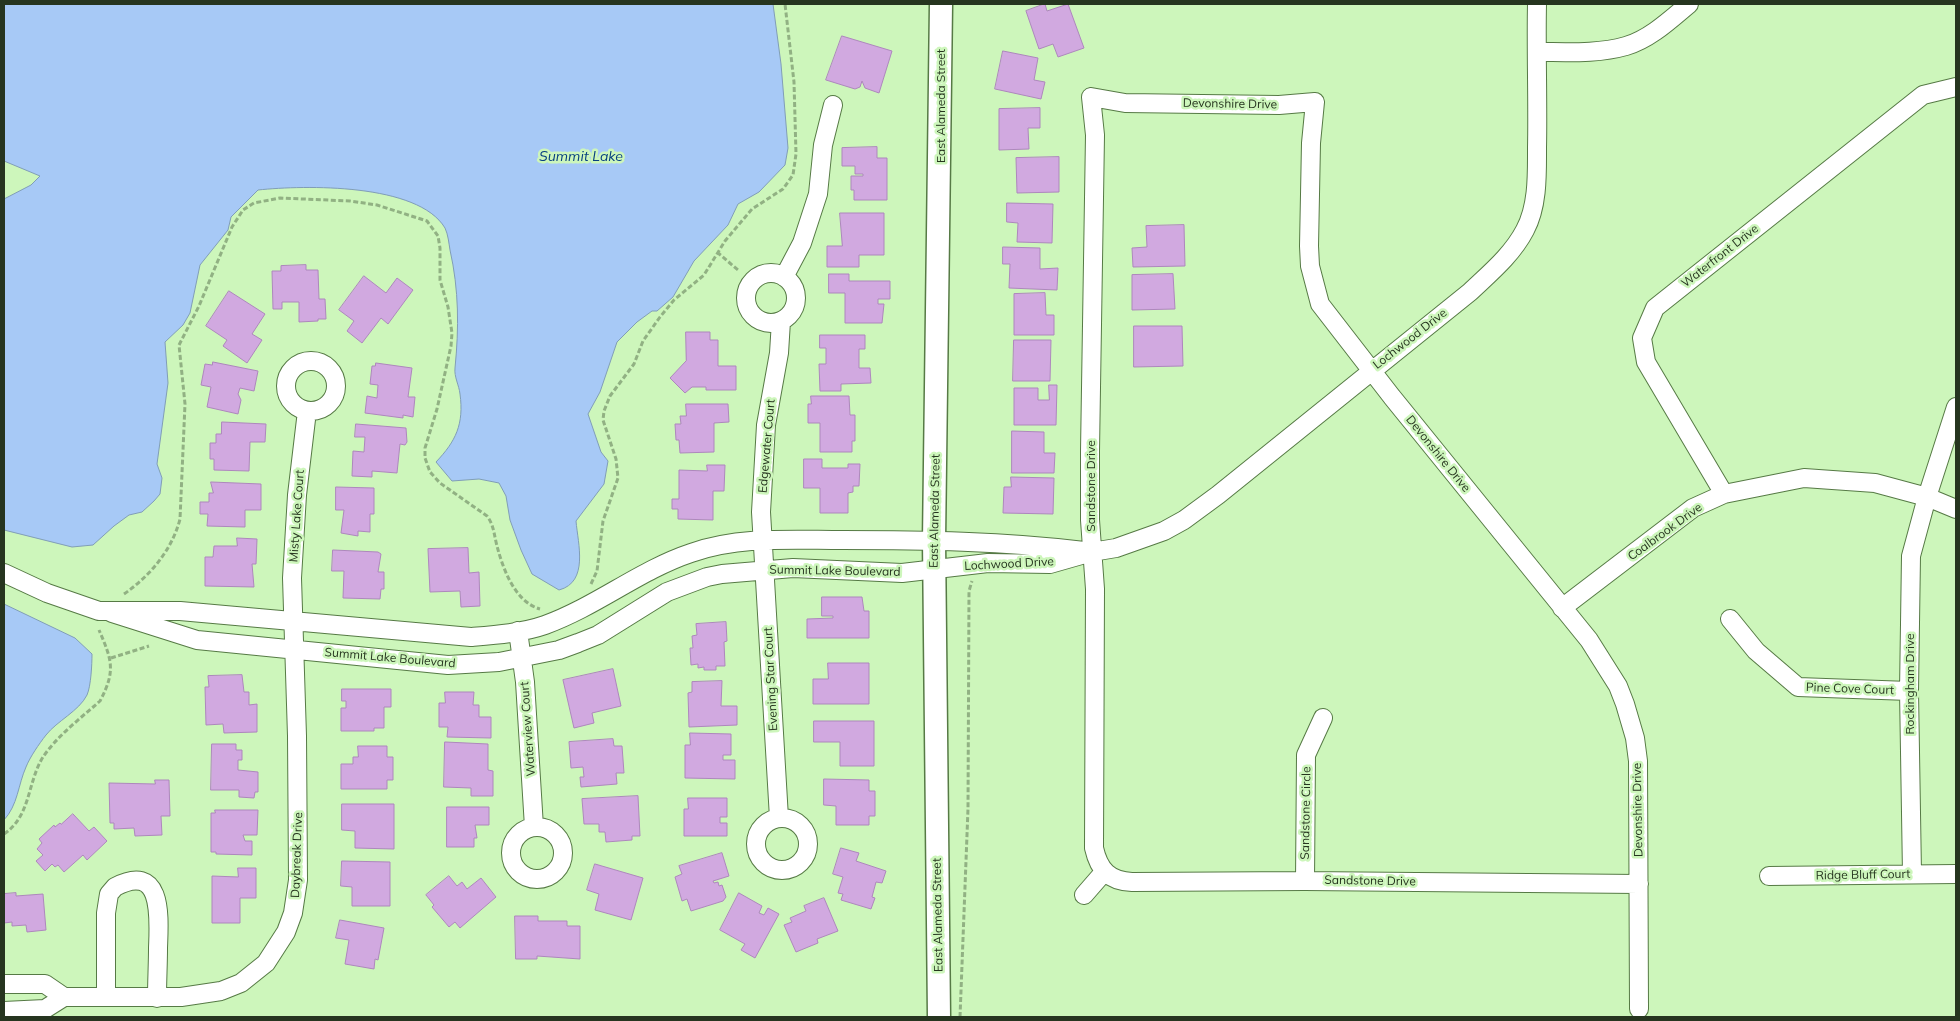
<!DOCTYPE html>
<html>
<head>
<meta charset="utf-8">
<style>
	body { margin:0 }
	#map { position:relative; width:1960px; height:1021px; overflow:hidden; background:#cdf6bb; font-family:Mulish,sans-serif }
	canvas { display:block }
	.frame { position:absolute; inset:0; border:5px solid #26351f; pointer-events:none }
</style>
</head>
<body>
<div id="map">
<canvas width="1960" height="1021"></canvas>
<div class="frame"></div>
</div>
<script>
const ctx = document.querySelector('canvas').getContext('2d');
ctx.lineJoin = 'round';
function fillPath(path, color) { ctx.fillStyle = color; ctx.fill(path, 'evenodd'); }
function strokePath(path, color, width, dash) { ctx.strokeStyle = color; ctx.lineWidth = width; ctx.lineCap = dash ? 'butt' : 'round'; ctx.setLineDash(dash || []); ctx.stroke(path); }
function label(font, color, halo, rows, align = 'center') {
  ctx.font = font + ' Mulish,sans-serif'; ctx.lineWidth = 5; ctx.setLineDash([]); ctx.textBaseline = 'middle'; ctx.strokeStyle = halo; ctx.fillStyle = color; for (const [text, x, y, turn = 0] of rows) {
    ctx.save(); ctx.translate(x, y); ctx.rotate((+turn || 0) * Math.PI / 180); ctx.textAlign = isNaN(turn) ? turn : align; if (halo) ctx.strokeText(text, 0, 0); ctx.fillText(text, 0, 0); ctx.restore();
  }
}
const water = new Path2D(`
	M 4,4 L 773,4 L 781,64 L 788,148 L 785,165 L 759,192 L 738,204 L 728,225 L 694,261 L 673,297 L 657,311 L 652,311 L 637,322 L 617,342 L 600,392 L 588,414 L 601,452 L 608,461 L 604,484 L 576,521 C 578,544 589,582 559,590 L 532,574 L 521,550 L 510,520 L 506,496 L 499,483 L 479,479 L 452,481 L 436,462 C 456,441 464,424 460,394 C 459,385 454,377 455,368 C 459,328 459,290 450,250 C 449,244 448,234 445,228 C 418,183 305,185 258,190 L 231,217 L 228,230 L 200,265 L 190,313 L 183,325 L 165,342 L 168,383 L 157,464 L 162,478 L 160,494 L 154,501 L 142,512 L 129,515 L 114,526 L 93,545 L 72,547 L 4,530 L 4,199 L 31,185 L 40,176 L 4,161 Z
	M 4,604 L 75,638 L 92,654 C 92,664 91,686 87,695 C 79,711 57,721 46,735 C 39,744 30,757 26,767 C 18,785 18,805 4,820 Z`);
const building = new Path2D(`
	M 1045,4 L 1047,11 L 1068,4 L 1084,48 L 1058,57 L 1053,44 L 1039,49 L 1026,11 Z
	M 842,36 L 892,51 L 879,93 L 865,88 L 862,81 L 860,87 L 855,89 L 826,80 Z
	M 1003,51 L 1038,58 L 1034,80 L 1045,82 L 1041,99 L 995,89 Z
	M 1040,108 L 1040,128 L 1028,128 L 1029,149 L 999,150 L 999,109 Z
	M 877,147 L 877,158 L 887,158 L 887,200 L 854,200 L 854,190 L 851,190 L 851,176 L 863,176 L 863,174 L 855,174 L 855,166 L 842,166 L 842,148 Z
	M 1059,157 L 1059,192 L 1017,193 L 1016,158 Z
	M 1007,203 L 1053,204 L 1052,243 L 1017,242 L 1018,223 L 1007,222 Z
	M 840,213 L 884,213 L 884,255 L 859,255 L 859,267 L 827,267 L 827,246 L 842,246 Z
	M 1184,225 L 1185,266 L 1133,267 L 1132,248 L 1147,247 L 1146,226 Z
	M 1003,247 L 1040,248 L 1040,269 L 1058,268 L 1057,290 L 1009,288 L 1010,264 L 1003,264 Z
	M 306,265 L 306,270 L 318,270 L 319,299 L 325,299 L 326,319 L 318,319 L 318,321 L 299,322 L 299,302 L 282,302 L 282,309 L 273,309 L 272,271 L 281,271 L 281,266 Z
	M 829,274 L 849,274 L 849,281 L 890,281 L 890,299 L 878,299 L 878,304 L 884,304 L 882,323 L 845,323 L 845,293 L 829,293 Z
	M 1173,274 L 1175,309 L 1132,310 L 1132,275 Z
	M 364,276 L 386,293 L 397,278 L 413,290 L 388,324 L 381,318 L 362,343 L 347,331 L 354,321 L 339,310 Z
	M 229,291 L 265,314 L 252,334 L 262,340 L 247,363 L 223,346 L 227,340 L 206,326 Z
	M 1045,293 L 1046,315 L 1054,315 L 1054,335 L 1014,335 L 1014,294 Z
	M 1134,326 L 1182,326 L 1183,366 L 1134,367 Z
	M 686,332 L 710,332 L 710,340 L 718,340 L 718,366 L 736,366 L 736,390 L 706,390 L 706,387 L 692,387 L 685,393 L 670,378 L 686,361 Z
	M 820,335 L 865,335 L 865,349 L 859,349 L 859,368 L 870,368 L 871,383 L 841,384 L 841,391 L 820,391 L 819,364 L 826,364 L 826,348 L 820,348 Z
	M 1014,340 L 1051,340 L 1050,381 L 1013,381 Z
	M 213,362 L 258,371 L 254,391 L 240,388 L 238,394 L 241,400 L 238,414 L 207,407 L 211,387 L 201,385 L 205,364 L 212,365 Z
	M 376,363 L 412,368 L 408,397 L 415,397 L 413,417 L 403,415 L 403,418 L 365,413 L 367,396 L 377,398 L 378,385 L 370,384 L 372,366 L 375,366 Z
	M 1049,385 L 1057,385 L 1056,425 L 1014,425 L 1014,388 L 1038,388 L 1038,400 L 1049,400 Z
	M 811,396 L 849,396 L 850,415 L 855,415 L 855,441 L 852,441 L 852,452 L 820,452 L 820,423 L 808,423 L 808,404 L 811,404 Z
	M 686,404 L 728,404 L 729,422 L 714,423 L 714,452 L 680,453 L 679,440 L 676,440 L 675,424 L 681,424 L 680,416 L 686,416 Z
	M 222,422 L 266,424 L 265,442 L 250,442 L 249,471 L 214,470 L 214,459 L 210,459 L 210,443 L 216,443 L 216,434 L 221,434 Z
	M 356,424 L 406,428 L 407,442 L 405,445 L 400,444 L 397,473 L 372,471 L 372,477 L 352,476 L 353,451 L 364,452 L 365,437 L 355,437 Z
	M 1012,431 L 1044,432 L 1044,453 L 1055,453 L 1054,473 L 1012,473 Z
	M 804,459 L 822,459 L 822,468 L 848,468 L 848,464 L 860,464 L 859,486 L 853,486 L 853,492 L 848,493 L 848,513 L 820,513 L 820,488 L 804,488 Z
	M 707,465 L 725,465 L 724,491 L 713,491 L 713,520 L 678,519 L 678,509 L 672,509 L 672,499 L 679,499 L 679,470 L 707,471 Z
	M 1011,477 L 1054,478 L 1053,514 L 1003,513 L 1004,487 L 1011,487 Z
	M 211,482 L 261,484 L 261,510 L 245,510 L 245,527 L 207,526 L 208,514 L 200,514 L 200,502 L 209,502 L 209,493 L 213,493 Z
	M 336,487 L 374,488 L 374,514 L 370,514 L 370,532 L 358,531 L 358,536 L 341,533 L 344,510 L 336,510 Z
	M 237,538 L 257,539 L 256,564 L 252,564 L 254,587 L 205,586 L 205,557 L 213,557 L 214,546 L 237,546 Z
	M 468,548 L 469,573 L 479,572 L 480,606 L 461,607 L 460,591 L 430,592 L 428,549 Z
	M 333,550 L 378,552 L 381,554 L 378,572 L 384,572 L 384,589 L 381,589 L 380,599 L 343,598 L 344,571 L 332,571 Z
	M 822,597 L 862,597 L 864,611 L 869,611 L 869,638 L 807,638 L 807,619 L 833,618 L 833,616 L 822,616 Z
	M 726,622 L 727,641 L 724,642 L 725,666 L 716,666 L 716,670 L 704,670 L 704,667 L 698,668 L 698,664 L 691,665 L 690,648 L 693,648 L 692,636 L 697,635 L 696,624 Z
	M 828,663 L 869,663 L 869,704 L 813,704 L 813,679 L 828,679 Z
	M 613,669 L 621,706 L 592,713 L 594,723 L 574,728 L 563,680 Z
	M 242,675 L 244,692 L 249,692 L 249,705 L 257,704 L 257,732 L 224,733 L 223,724 L 206,725 L 205,687 L 209,687 L 208,676 Z
	M 722,681 L 721,706 L 737,706 L 737,725 L 689,727 L 688,693 L 692,692 L 692,682 Z
	M 342,689 L 391,689 L 391,707 L 384,707 L 384,728 L 374,728 L 374,731 L 341,731 L 341,708 L 346,708 L 346,701 L 342,701 Z
	M 445,692 L 474,692 L 473,705 L 479,705 L 479,717 L 491,717 L 491,738 L 447,737 L 448,727 L 439,727 L 439,703 L 445,703 Z
	M 814,721 L 874,721 L 874,766 L 840,766 L 840,742 L 814,742 Z
	M 690,733 L 731,734 L 731,755 L 723,755 L 723,760 L 735,760 L 735,779 L 685,778 L 685,745 L 690,745 Z
	M 613,739 L 614,746 L 622,746 L 624,773 L 616,773 L 617,784 L 581,787 L 580,777 L 584,777 L 583,767 L 571,768 L 569,742 Z
	M 445,742 L 488,744 L 488,770 L 493,771 L 493,796 L 471,796 L 471,788 L 444,787 Z
	M 212,744 L 236,744 L 236,750 L 242,750 L 242,760 L 238,760 L 238,770 L 258,772 L 258,792 L 255,792 L 254,798 L 239,797 L 239,790 L 211,790 Z
	M 358,746 L 387,746 L 387,757 L 393,757 L 393,780 L 387,780 L 387,789 L 341,789 L 341,764 L 353,764 L 353,757 L 358,757 Z
	M 824,779 L 869,780 L 869,791 L 875,791 L 875,816 L 869,816 L 869,825 L 836,825 L 836,806 L 824,805 Z
	M 155,780 L 169,780 L 170,816 L 161,816 L 162,835 L 135,836 L 134,828 L 114,829 L 114,823 L 110,823 L 109,783 L 155,784 Z
	M 638,796 L 640,836 L 632,836 L 632,840 L 606,842 L 605,832 L 599,832 L 599,824 L 584,824 L 582,799 Z
	M 688,798 L 727,798 L 727,817 L 720,817 L 720,823 L 727,823 L 727,836 L 684,836 L 684,809 L 688,809 Z
	M 342,804 L 394,804 L 394,849 L 355,848 L 355,831 L 342,830 Z
	M 447,807 L 489,807 L 489,825 L 475,825 L 477,838 L 474,838 L 474,847 L 447,847 Z
	M 215,810 L 258,810 L 257,835 L 243,835 L 245,841 L 252,841 L 252,855 L 216,854 L 216,852 L 211,852 L 211,813 L 215,813 Z
	M 73,814 L 89,831 L 94,827 L 107,841 L 87,860 L 83,855 L 64,872 L 58,865 L 55,867 L 52,864 L 45,871 L 36,861 L 43,855 L 37,849 L 42,843 L 39,839 L 54,825 L 55,827 L 60,823 L 61,824 Z
	M 841,848 L 859,853 L 856,861 L 886,871 L 882,883 L 876,882 L 872,897 L 875,898 L 871,909 L 841,900 L 843,894 L 838,893 L 843,877 L 833,874 Z
	M 722,853 L 729,876 L 713,881 L 714,883 L 718,882 L 719,886 L 722,885 L 726,897 L 723,901 L 691,911 L 687,899 L 682,901 L 675,877 L 682,874 L 679,866 Z
	M 342,861 L 390,862 L 390,906 L 352,906 L 352,887 L 341,886 Z
	M 595,864 L 643,878 L 631,920 L 595,910 L 599,894 L 587,890 Z
	M 238,868 L 256,868 L 256,898 L 240,898 L 240,923 L 212,923 L 212,876 L 238,877 Z
	M 449,876 L 457,886 L 462,882 L 467,889 L 481,878 L 496,897 L 460,928 L 455,922 L 449,927 L 432,907 L 434,905 L 426,895 Z
	M 16,893 L 16,896 L 43,894 L 46,930 L 27,932 L 26,925 L 12,926 L 12,922 L 4,923 L 4,894 Z
	M 739,893 L 762,906 L 759,913 L 764,915 L 768,908 L 779,914 L 755,958 L 741,950 L 745,944 L 720,930 Z
	M 824,898 L 838,931 L 817,939 L 818,943 L 796,952 L 784,925 L 792,922 L 790,918 L 806,911 L 804,906 Z
	M 515,916 L 538,916 L 538,921 L 567,921 L 567,926 L 580,926 L 580,959 L 537,956 L 537,959 L 516,959 Z
	M 340,920 L 384,928 L 378,960 L 375,959 L 374,969 L 345,964 L 349,940 L 336,938 Z`);
const path = new Path2D(`
	M 717,252 L 738,270
	M 591,584 L 597,571 L 603,521 L 618,478 L 616,459 L 603,420 L 604,411 L 610,396 L 634,364 L 643,341 L 660,317 L 674,300 L 704,275 L 725,241 L 752,209 L 783,189 L 793,175 L 796,154 L 794,82 L 785,4
	M 124,594 C 150,576 172,550 180,519 L 185,404 L 179,345 L 199,306 L 232,227 L 243,210 L 254,203 L 280,198 L 350,201 L 377,205 L 427,221 L 438,236 L 440,248 L 440,280 L 448,307 L 452,333 L 451,346 L 437,409 L 425,448 L 425,458 L 430,472 L 440,483 L 487,516 C 494,525 494,535 497,546 C 503,569 515,602 540,609
	M 111,658 L 149,646
	M 4,834 C 31,816 27,783 43,757 C 58,735 81,718 100,701 C 116,671 112,660 99,630
	M 960,1017 L 968,809 L 969,591 L 972,581`);
const minor = new Path2D(`
	M 1538,52 C 1567,52 1598,54 1626,46 C 1650,39 1671,19 1689,4
	M746 298a25 25 0 1 1 50 0a25 25 0 1 1-50 0Z
	M 784,277 L 802,243 L 818,194 L 823,145 L 833,105
	M286 386a25 25 0 1 1 50 0a25 25 0 1 1-50 0Z
	M 1724,494 L 1646,362 L 1642,338 L 1655,308 L 1923,95 L 1956,87
	M 4,573 L 47,593 L 99,611 L 180,611 L 471,637 C 495,635 522,633 545,625 C 597,606 640,570 691,553 C 739,536 792,540 842,540 C 922,540 1004,541 1084,551
	M 1562,608 L 1693,508 L 1724,494 L 1804,478 L 1875,483 L 1927,497 L 1956,509
	M 112,613 L 197,640 L 448,665 L 499,662 L 559,650 L 578,643 L 598,635 L 667,592 L 707,577 L 722,574 L 793,568 L 902,573 L 988,563 L 1050,564 L 1092,552 L 1116,548 L 1164,531 L 1184,520 L 1218,495 L 1470,292 C 1490,273 1512,255 1525,230 C 1538,206 1537,174 1537,148 C 1538,100 1536,52 1537,4
	M 1730,619 L 1756,651 L 1798,687 L 1909,691
	M 518,631 L 525,682 L 534,827
	M 779,818 L 761,512 L 766,425 L 779,353 L 781,321
	M756 844a26 26 0 1 1 52 0a26 26 0 1 1-52 0Z
	M511 853a26 26 0 1 1 52 0a26 26 0 1 1-52 0Z
	M 1912,874 L 1909,691 L 1911,556 L 1927,497 L 1956,407
	M 1769,876 L 1956,874
	M 1305,881 L 1306,755 L 1323,718
	M 1639,884 L 1305,881 L 1132,882 C 1109,881 1099,870 1094,848 L 1095,589 L 1090,520 L 1090,451 L 1095,135 L 1091,97 L 1125,103 L 1279,105 L 1315,102 L 1311,143 L 1309,246 L 1310,266 L 1320,304 L 1392,397 L 1589,640 L 1618,686 L 1625,704 L 1635,738 L 1638,761 L 1639,1009
	M 1084,895 L 1104,872
	M 4,984 L 45,984 L 64,997
	M 106,997 L 106,913 L 109,894 L 115,887 C 164,861 159,919 158,948 C 158,964 157,981 157,998
	M 4,1011 L 45,1009 L 64,997 L 181,997 L 221,991 L 241,983 L 266,963 L 286,932 L 293,913 L 298,880 L 297,736 L 292,578 L 297,495 L 307,411`);
const tertiary = new Path2D(`
	M 939,1017 L 934,540 L 941,4`);
const streetNames = [
	["Devonshire Drive",1230,104,1],
	["East Alameda Street",941,106,-90],
	["Waterfront Drive",1720,256,-38],
	["Lochwood Drive",1410,339,-38],
	["Edgewater Court",767,446,-85],
	["Devonshire Drive",1438,454,51],
	["Sandstone Drive",1091,486,-90],
	["East Alameda Street",935,511,-89],
	["Misty Lake Court",297,516,-86],
	["Coalbrook Drive",1665,532,-36],
	["Lochwood Drive",1009,564,-3],
	["Summit Lake Boulevard",835,571,1],
	["Summit Lake Boulevard",390,658,5],
	["Evening Star Court",771,679,-93],
	["Rockingham Drive",1910,684,-90],
	["Pine Cove Court",1850,689,2],
	["Waterview Court",528,729,-94],
	["Devonshire Drive",1638,810,-91],
	["Sandstone Circle",1306,813,-89],
	["Daybreak Drive",297,855,-88],
	["Ridge Bluff Court",1863,875,-1],
	["Sandstone Drive",1370,881,1],
	["East Alameda Street",938,915,-91]
];
const waterNames = [
	["Summit Lake",581,157]
];
fillPath(water, '#a7c9f6');
strokePath(water, '#809db6', 1);
fillPath(building, '#d1a9e0');
strokePath(building, '#ad87bc', 1);
strokePath(minor, '#567a45', 20);
strokePath(tertiary, '#567a45', 25);
strokePath(path, '#91b183', 3, [5, 2.5]);
strokePath(minor, '#fff', 18);
strokePath(tertiary, '#fff', 22);
label('12px', '#26351f', '#cdf6bb', streetNames);
label('italic 14px', '#073f80', '#cdf6bb', waterNames);
</script>
</body>
</html>
